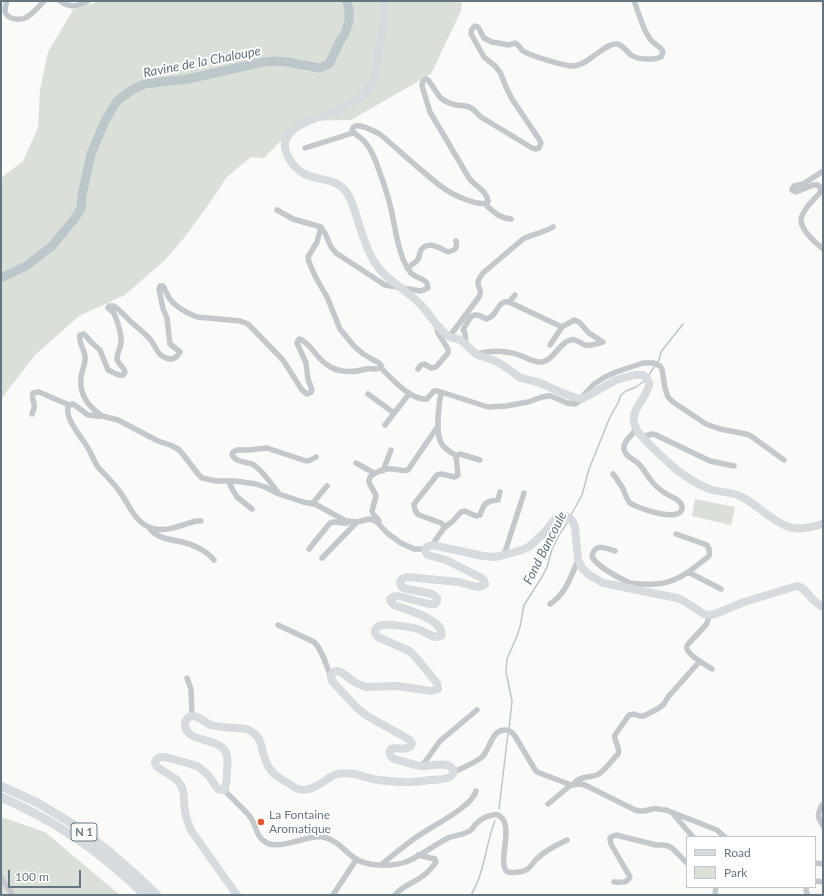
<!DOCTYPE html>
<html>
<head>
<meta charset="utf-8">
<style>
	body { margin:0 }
	#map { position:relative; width:824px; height:896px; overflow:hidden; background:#fafaf8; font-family:Lato,sans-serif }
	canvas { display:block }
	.frame { position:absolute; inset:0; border:2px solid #657683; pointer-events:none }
	.legend { position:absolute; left:686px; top:836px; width:130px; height:52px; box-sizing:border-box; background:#fff; border:1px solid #c1c8cd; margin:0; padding:5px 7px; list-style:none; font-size:12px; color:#657683 }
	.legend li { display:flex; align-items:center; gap:8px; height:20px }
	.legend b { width:20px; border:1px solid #c1c8cd }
	.scale { position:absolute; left:8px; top:870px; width:73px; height:18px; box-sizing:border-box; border:2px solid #657683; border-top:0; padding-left:5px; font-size:12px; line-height:14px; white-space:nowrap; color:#657683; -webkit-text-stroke:3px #fff; paint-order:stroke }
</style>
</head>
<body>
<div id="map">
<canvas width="824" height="896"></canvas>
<div class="frame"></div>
<ul class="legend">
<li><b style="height:5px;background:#d6dbdf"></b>Road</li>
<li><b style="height:11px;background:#dadfd7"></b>Park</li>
</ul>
<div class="scale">100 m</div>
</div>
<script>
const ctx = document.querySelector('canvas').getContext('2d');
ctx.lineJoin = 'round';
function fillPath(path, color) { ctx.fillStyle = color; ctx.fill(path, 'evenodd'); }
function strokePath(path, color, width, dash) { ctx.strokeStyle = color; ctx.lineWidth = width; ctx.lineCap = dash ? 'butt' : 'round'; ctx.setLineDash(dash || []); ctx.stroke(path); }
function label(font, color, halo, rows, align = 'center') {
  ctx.font = font + ' Lato,sans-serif'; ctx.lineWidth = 4; ctx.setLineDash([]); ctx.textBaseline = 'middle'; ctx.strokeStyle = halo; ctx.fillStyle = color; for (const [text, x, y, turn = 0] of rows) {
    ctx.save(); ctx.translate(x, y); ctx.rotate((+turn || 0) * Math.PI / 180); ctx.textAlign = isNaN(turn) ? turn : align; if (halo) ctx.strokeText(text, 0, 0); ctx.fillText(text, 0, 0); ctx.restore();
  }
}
const green = new Path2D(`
	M 100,1 L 462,1 L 461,11 L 431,74 L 351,120 L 301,121 L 264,158 L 251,157 L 227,177 L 211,201 L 184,238 L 166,259 L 125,295 L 79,316 L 35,355 L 1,399 L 1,178 L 23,161 L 38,128 L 40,90 L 48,52 L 73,10 Z
	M 695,499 L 735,507 L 731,525 L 692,516 Z
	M 1,817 L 45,832 L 120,895 L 1,895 Z`);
const stream = new Path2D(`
	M 648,376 L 659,360 L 661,352 L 664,348 L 683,324
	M 571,515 L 582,495 L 589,469 L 610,417 L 618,403 L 621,395 L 626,391 L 636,387 L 644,381
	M 509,729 L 512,701 L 506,672 L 507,659 L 517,636 L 520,627 L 524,605 L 542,577 L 547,567 L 552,549 L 559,535 L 569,520
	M 499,809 L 508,733
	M 471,895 C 478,884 482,870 485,857 C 488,844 490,833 495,821`);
const river = new Path2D(`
	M 1,278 L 26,266 L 52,246 L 75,218 L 81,208 L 82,195 L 91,154 L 105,121 L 117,101 L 132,90 L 144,84 L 188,79 L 263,62 L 274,61 L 287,62 L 320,68 L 329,64 L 340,41 L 345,34 L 349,21 L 349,10 L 347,1`);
const minor = new Path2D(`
	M 7,1 C 6,4 5,8 5,11 C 7,20 21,21 27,17 C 34,13 39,6 44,1
	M 60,1 C 70,8 77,7 88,1
	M 305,148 L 353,133
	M 823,171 L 803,184 L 794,186 L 792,189 L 792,190 L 796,192 L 813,185 L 818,185 C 820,187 821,188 821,190 C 820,194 817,196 815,198 C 809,205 798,215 802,225 C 806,235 815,242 823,249
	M 485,204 C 494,212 499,218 511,219
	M 277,210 L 293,219 L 321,227 L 325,233 L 331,247 L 336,253 L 385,285 L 421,291 L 428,288 C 428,278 417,279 411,273 C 408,269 405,264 403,259 C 396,242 395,224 390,205 C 387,191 381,176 376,162 C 373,154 369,146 363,140 C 360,136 355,136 352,130 C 353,128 353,126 356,126 C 361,124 376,132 381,135 C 401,152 421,171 442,187 C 451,194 476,206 487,203 L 488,201 C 487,191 475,186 469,178 L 430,112 L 422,86 C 422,82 423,81 426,79 L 428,80 C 439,93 436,100 456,105 C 460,106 467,105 471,108 C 478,112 478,117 486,120 L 532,148 L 535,149 L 539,148 L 541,143 L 539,139 L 512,99 L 506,87 L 500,72 L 495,66 L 484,57 L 471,34 C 471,30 472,28 475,26 L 478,27 L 484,38 L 492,42 L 509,45 L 515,43 C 519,45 520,48 523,51 C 531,56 564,66 574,66 C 589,65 605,42 617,44 C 623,45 627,52 631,55 C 637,60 654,60 661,57 L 663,52 C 661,46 654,45 650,39 C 642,28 639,13 634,1
	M 407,268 C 411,265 416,263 418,259 C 420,257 419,253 421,250 C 428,240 439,248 448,252 C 455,250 458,249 456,241
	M 449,337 L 479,297 C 483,289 478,290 478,283 C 478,279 481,276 483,273 L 523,239 C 533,234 543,233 553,227
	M 466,345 L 465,333 L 463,330 C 470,317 472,310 486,319 C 499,316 496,300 509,302
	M 550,345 L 562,327
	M 476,354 C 491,350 505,350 519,355 C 525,357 533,362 539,362 C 552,363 558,345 568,341 C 575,337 579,343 585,345 C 591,346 597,344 603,342 L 589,333 L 579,322 L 574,320 L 562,327 L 509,302 L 515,295
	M 381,368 C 391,378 411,401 427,399 L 434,391 L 438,391 L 488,407 L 506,406 L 528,402 L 542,397 L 548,396 L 551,396 L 567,403 L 575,404 L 582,399 L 584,395 L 594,384 L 605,377 L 616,372 L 643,363 L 654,363 L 660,366 L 662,369 L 665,388 L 668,397 L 673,402 L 706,424 L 720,429 L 746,434 L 751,436 L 784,460
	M 418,369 L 421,365 L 424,364 L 431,368 L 436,367 L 448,353 L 448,349 L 438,333 L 437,330 L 439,327
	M 368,394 L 394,413
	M 32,414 C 38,402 30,402 33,393 L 39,392 L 69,405
	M 102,416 C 88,406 79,395 81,377 C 82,370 86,363 85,356 C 84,348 78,343 80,335 L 84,334 L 92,343 L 100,350 L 108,370 L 119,375 L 123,375 L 125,372 C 124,366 118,365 117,359 C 117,353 120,349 121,343 C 122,336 117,318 113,312 C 111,311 110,309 108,308 L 109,306 L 114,306 C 120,310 125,316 130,321 C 137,327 145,333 151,340 C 155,346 157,354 164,357 C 171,361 176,359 180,352 L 179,351 L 170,344 L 167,318 L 163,309 L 159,289 L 160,286 L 163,286 C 165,290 167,294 169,298 C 175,307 187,313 197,317 L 240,321 L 248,324 L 283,360 L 302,390 L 307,394 L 311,392 L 312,390 L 308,379 L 306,363 L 297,343 L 299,339 C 304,340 307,344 311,348 C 316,354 320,360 326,364 C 337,373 353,373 366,369 C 371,368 376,370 381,368 L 381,365 L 379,363 L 370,358 L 362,353 L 354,346 L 340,329 L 327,297 L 315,276 L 309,262 L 308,257 L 317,242 L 321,227
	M 385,425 L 409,394
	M 642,437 L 652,434 L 656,435 L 710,461 L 734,466
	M 456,456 L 460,454 L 480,460
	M 356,463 L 374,473
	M 383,471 L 391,450
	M 613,474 C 616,478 619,482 622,487 C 625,492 626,499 630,503 C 637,508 684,525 682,506 C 681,503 679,501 676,499 C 666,494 657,489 650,479 C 646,474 643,468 639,464 C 634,459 625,457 624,449 C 623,441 632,435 637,429
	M 232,482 L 230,483 L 230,485 L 237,497 L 252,509
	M 278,492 C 270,483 262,469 252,464 C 244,461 237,463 232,455 L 233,452 L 237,450 L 248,450 L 267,448 L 306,461 L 311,460 L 316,457
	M 312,504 L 327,486
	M 201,521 L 196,521 C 181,525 164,534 149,527 C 134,521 129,504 120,492 C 114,483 105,475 98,467 C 93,460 91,452 86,445 C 80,435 63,417 69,405 L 73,404 L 76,406 L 88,415 L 97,416 L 102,416 L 118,420 L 158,441 L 170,445 L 178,449 L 182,453 L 198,474 L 202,478 L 216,481 L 235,481 L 256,484 L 265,487 L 279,494 L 303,502 L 315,504 L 346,521 L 357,522 L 369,519 L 376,521 L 387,533 L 401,543 L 414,549 L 425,549
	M 379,521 C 377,517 373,516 372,511 L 376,496 C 375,491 370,487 369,482 C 368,473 386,468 392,469 C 398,469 403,472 408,470 L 438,426
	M 444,528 L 453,521 L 461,512 L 465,511 L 476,516 L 480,515 C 482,511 483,503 489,502 C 492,500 495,501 498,500 L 500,492
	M 150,529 C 152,531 154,534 157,535 C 164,539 171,540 178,541 C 192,544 205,549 214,560
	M 432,545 L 444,528 L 443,525 L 441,523 L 419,515 C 415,512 414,509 414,504 L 437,475 L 441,474 L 455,477 L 458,475 L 456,456 C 452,453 447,450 443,446 C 434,435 439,405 441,392
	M 309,549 L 330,523 C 336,520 341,524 347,523
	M 615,551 C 605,548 594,542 592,557 C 598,567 619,578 630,583
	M 504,555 L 524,493
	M 322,558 L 357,522
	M 688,572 L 721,589
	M 629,588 L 630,583 C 638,584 647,585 656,584 C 677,583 693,569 709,556 C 710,552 710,549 707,545 L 676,534
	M 550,604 C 566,594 571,576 578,560
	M 710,615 L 706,625 L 689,643 C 687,646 686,646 687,649 C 689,656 706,665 712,669
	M 278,625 L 314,642 C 323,651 326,665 331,677
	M 187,678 L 191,689 L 192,716
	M 422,766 L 440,741 L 477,710
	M 454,772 C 463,767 474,764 482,757 C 490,750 491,730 505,730 C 509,730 513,733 515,736 L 534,768 L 537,772 L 571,785 L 581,784 L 585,785 L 635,810 C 643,812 645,811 652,809 C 657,808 661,810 666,810 L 717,830 L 725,837
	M 573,785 C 578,776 588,778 597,775 C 604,772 612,760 618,754 C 621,746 613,742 615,735 L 629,715 L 634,714 L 640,716 L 644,716 L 659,708 L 664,704 L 668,697 L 700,661
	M 224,790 C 230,796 237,803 243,809 C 246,812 249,815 251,818 C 257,827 256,838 267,843 C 280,850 307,835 323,837 C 335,839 344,850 353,857 C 366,867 391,867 406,862 C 421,856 434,845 448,838 C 455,835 465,835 471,830 C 473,828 474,825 477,823 C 481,819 487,816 493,815 C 496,814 499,815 501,817 C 514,828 496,866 508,872 C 512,873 523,872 526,870 C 531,868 534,860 539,857 C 547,849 557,845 567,840
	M 548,804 L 571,785
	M 822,805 C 817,816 817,815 823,826
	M 674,815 L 693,837
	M 815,863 L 823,864
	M 381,865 C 393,855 405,845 418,836 C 432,826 472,807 476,791
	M 1,878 L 13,895
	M 815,881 L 823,882
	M 614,882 C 620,882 627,884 630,877 L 611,844 L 610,838 L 613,836 L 616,835 L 656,845 L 663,845 L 668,846 L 672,848 L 687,863
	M 807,887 C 805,890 806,892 808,895
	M 333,895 L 356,860
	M 395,895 C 401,887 411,884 420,878 C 426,874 432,868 436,862 L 435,859 L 418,855
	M 715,895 L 716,887`);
const secondary = new Path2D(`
	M 383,1 C 386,15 382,29 380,43 C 378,59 378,77 368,90 C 362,98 349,105 340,109 C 325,116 288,123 285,143 C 284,149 287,155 290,160 C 306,186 330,173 345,190 C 351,197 354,208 357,218 C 362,233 366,249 375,263 C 386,280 404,288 418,302 C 429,312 435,326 448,336 C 451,338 456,338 460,340 C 466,343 470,350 476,354 C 483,357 491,359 499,363 C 506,367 512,372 519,377 C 525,380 533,380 540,383 C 552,388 570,398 582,399 L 616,380 L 634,375 L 643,375 C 646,378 650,381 649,385 C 646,401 626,411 637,430 C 641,437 648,442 653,448 C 670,465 687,480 709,489 C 721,493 732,491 744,498 C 758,506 777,525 793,528 C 804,530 813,526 823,524
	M 237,895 L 192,832 C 189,826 186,819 185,811 C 183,801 186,790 178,781 C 173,776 163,771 157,767 L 155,763 L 156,760 L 160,757 L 165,757 L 191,764 L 199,767 L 208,775 L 218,789 L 221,790 L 224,790 C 227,785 227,778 227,772 C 227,766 229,759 226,753 C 220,737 187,743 185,726 C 184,721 189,715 194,716 C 200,717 205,723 211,725 C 222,728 235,728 247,729 C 263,737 260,745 265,759 C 269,772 278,778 290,784 C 292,786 295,788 298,789 C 311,793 323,781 334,775 C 340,772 348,773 355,774 C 363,776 370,779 378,780 C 387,781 396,782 405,782 C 413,783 422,781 430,780 C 436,780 445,780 451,776 C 453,774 453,774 454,772 C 452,768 451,766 447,765 C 439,763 430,766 422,766 C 412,765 403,761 394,759 C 390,756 388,753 391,749 C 399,746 404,752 411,746 L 412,743 L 410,740 L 369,717 L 358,709 L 332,681 L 331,677 L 333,672 L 337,671 L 341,672 L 356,683 L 366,687 L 397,686 L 431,691 L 438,689 L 437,683 L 413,654 L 409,651 L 378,637 L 375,633 L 375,630 C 377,627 379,625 383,625 C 390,624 411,627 418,629 C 425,631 433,640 441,636 C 446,620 405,609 394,605 L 391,602 L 390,599 L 393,597 L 398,596 L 429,604 L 435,604 L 437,601 L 437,598 L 432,594 L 403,588 L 401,586 L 400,582 L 402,579 L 407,577 L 459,582 L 477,587 L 482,586 L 485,584 L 484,580 L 482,578 L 446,560 L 428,555 L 426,553 L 425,549 L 427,547 L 432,545 L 483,556 L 495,557 L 504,555 L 522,550 L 530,546 L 543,534 L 556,518 L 559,517 L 566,516 L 572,520 L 575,527 L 578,560 L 582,568 L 588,574 L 603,583 L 677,598 L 684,601 L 704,614 L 710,615 L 715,614 L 744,602 L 797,586 C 808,588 810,602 823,607`);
const trunk = new Path2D(`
	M 1,786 L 38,803 L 76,826 L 106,849 L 139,878 L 157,895
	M 1,797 C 25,808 49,820 71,835 C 98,852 122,873 145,895`);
const markers = [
	[261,822,4,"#e4572e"]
];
const shields = [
	[84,832,26]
];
const shieldNames = [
	["N 1",84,832]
];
const poiNames = [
	["La Fontaine",269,815],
	["Aromatique",269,829]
];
const waterNames = [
	["Ravine de la Chaloupe",202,62,-11],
	["Fond Bancoule",545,548,-63]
];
fillPath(green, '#dadfd7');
strokePath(stream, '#bbc7cb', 1.5);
strokePath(river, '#bbc7cb', 9);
strokePath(minor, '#c3c8cc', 5.5);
strokePath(secondary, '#d6dbdf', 8);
strokePath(trunk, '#d6dbdf', 9);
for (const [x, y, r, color] of markers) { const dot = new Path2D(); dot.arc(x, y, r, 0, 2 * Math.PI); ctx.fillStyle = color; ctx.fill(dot); strokePath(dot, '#fff', 1.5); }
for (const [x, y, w] of shields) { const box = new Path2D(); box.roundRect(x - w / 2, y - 9, w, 18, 3); ctx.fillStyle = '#fff'; ctx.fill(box); strokePath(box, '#657683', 1); }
label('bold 11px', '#657683', null, shieldNames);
label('12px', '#657683', '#fff', poiNames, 'left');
label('italic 13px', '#60757c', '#fff', waterNames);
</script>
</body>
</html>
